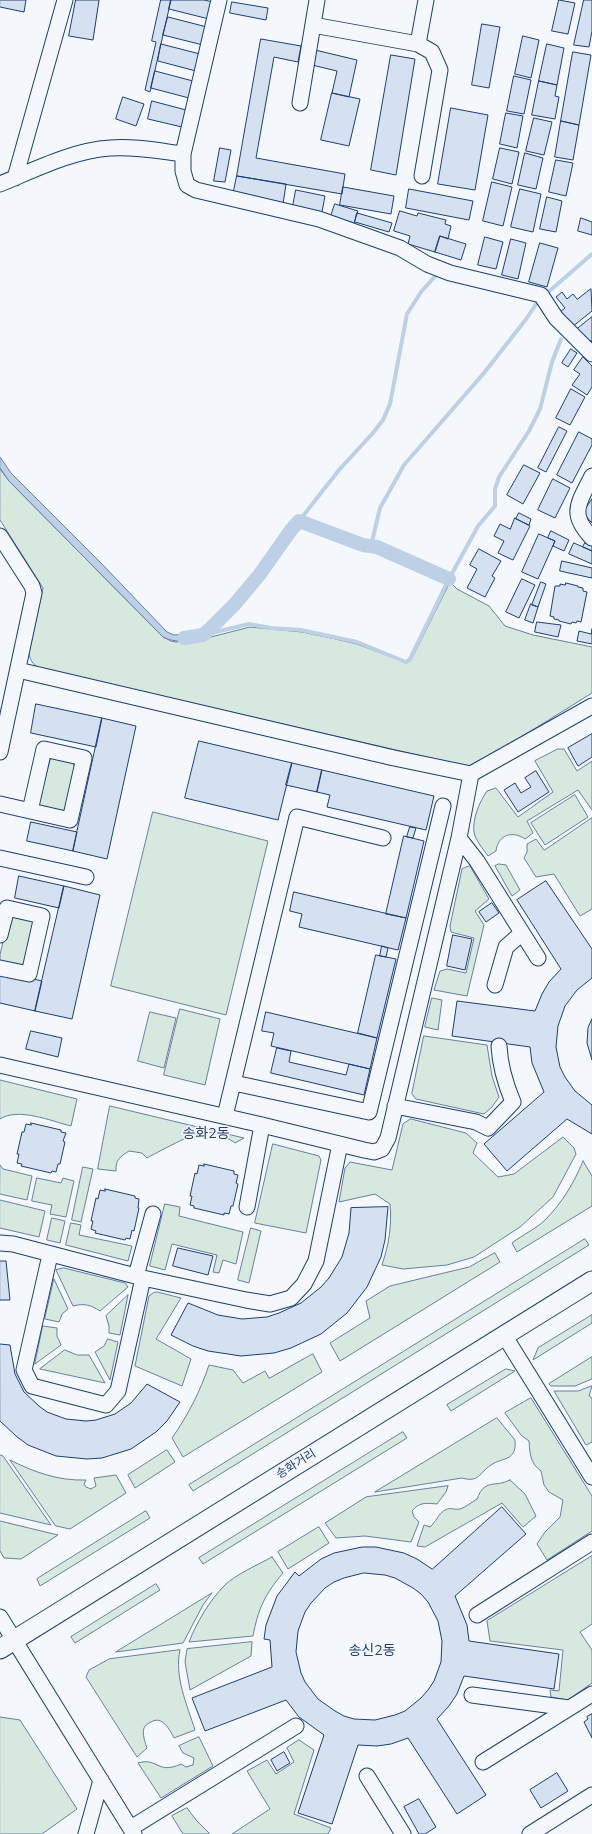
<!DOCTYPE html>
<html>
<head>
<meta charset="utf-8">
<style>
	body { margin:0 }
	canvas { display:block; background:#f4f7fb }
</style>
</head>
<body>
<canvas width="592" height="1834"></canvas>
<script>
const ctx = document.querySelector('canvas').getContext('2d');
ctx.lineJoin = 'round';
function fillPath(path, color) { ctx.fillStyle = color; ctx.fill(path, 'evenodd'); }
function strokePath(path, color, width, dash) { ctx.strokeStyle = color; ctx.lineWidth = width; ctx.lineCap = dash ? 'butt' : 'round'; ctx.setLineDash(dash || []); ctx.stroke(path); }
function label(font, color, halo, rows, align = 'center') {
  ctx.font = font + ' Mulish,"Noto Sans KR",sans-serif'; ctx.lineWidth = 3; ctx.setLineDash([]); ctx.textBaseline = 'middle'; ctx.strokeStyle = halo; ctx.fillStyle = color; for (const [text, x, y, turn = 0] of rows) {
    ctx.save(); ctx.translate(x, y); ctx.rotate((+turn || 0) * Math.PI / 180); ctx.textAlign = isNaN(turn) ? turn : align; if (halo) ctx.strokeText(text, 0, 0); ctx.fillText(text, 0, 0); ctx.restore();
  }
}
const green = new Path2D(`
	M 0,469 L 9,481 L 163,637 L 171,641 L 176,642 L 211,637 L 250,627 L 302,632 L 331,638 L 357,644 L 407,663 L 411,660 L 450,582 L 457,589 L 489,606 L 505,626 L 533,635 L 592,647 L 592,693 L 473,767 L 470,767 L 39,668 C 33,664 30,661 29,653 L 43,588 L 0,520 Z
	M 558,749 L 564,749 L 577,771 L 592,761 L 592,810 L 578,790 L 527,821 L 533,833 L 525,839 C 512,830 498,835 496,851 L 488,856 C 484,850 475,840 474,832 C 472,819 480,801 487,791 L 496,788 L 518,817 L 553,792 L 535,761 Z
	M 51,758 L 73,762 L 75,769 L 65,809 L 62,812 L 38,806 Z
	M 575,795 L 588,817 L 545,845 L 531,823 Z
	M 153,812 L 268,841 L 226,1015 L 111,986 Z
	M 592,818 L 592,909 L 580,916 L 554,874 L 536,877 L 524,858 L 527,852 L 527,844 L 536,839 L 544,850 Z
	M 499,864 L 506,865 L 520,890 L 512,896 L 495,866 Z
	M 470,866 L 489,899 L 475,911 L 484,925 L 467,996 L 434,990 L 440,971 L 447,969 L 466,973 L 474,938 L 451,932 L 450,926 L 462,869 Z
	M 10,913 L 37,920 L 23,969 L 0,964 L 0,955 Z
	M 432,998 L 442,1000 L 438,1030 L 425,1027 Z
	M 180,1009 L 220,1019 L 205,1085 L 164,1075 Z
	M 150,1012 L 176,1018 L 164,1068 L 138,1061 Z
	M 424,1036 L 487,1045 L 492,1076 L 499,1097 L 492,1107 L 484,1114 L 416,1099 L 412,1094 Z
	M 0,1080 L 77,1099 L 71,1126 C 51,1121 18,1107 0,1119 Z
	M 110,1106 L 244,1138 L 235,1143 C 229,1138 212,1131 203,1132 C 193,1133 158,1152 147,1158 L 142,1153 L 129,1151 C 121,1156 115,1160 116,1171 L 98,1169 Z
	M 411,1119 L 466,1133 L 477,1143 L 473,1153 L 498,1177 L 514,1174 L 563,1137 L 574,1148 L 576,1154 L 553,1197 L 520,1227 L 474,1257 L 447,1265 L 403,1269 L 382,1265 C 389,1244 392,1225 390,1204 L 375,1194 L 339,1202 L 345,1168 L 350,1162 L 392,1170 L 403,1124 Z
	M 273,1144 L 319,1156 L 321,1160 L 306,1233 L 255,1223 Z
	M 583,1161 L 592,1176 L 592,1206 L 517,1252 L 512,1243 C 522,1235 536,1229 545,1220 C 562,1203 574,1183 583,1161 Z
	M 0,1165 L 3,1169 L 32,1176 L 27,1200 L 0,1194 Z
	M 83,1167 L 93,1169 L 81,1222 L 72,1220 Z
	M 37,1178 L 61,1183 L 63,1178 L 74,1181 L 66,1217 L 50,1214 L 52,1205 L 32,1201 Z
	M 0,1200 L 45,1211 L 39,1237 L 0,1228 Z
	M 165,1204 L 180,1207 L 179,1216 L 243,1232 L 236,1264 L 223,1260 L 219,1273 L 213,1272 L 217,1255 L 172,1244 L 165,1270 L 150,1266 Z
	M 52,1218 L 65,1221 L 60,1243 L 47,1240 Z
	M 71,1223 L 81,1225 L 79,1235 L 132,1246 L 128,1261 L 66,1245 Z
	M 251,1228 L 261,1231 L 249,1283 L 238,1280 Z
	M 585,1239 L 589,1245 L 193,1491 L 189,1485 Z
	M 495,1253 L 500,1262 L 340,1361 L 330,1343 L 370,1318 L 366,1301 L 390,1286 L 469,1267 Z
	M 64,1268 L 125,1283 L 128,1287 L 100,1311 C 91,1305 84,1303 73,1306 L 56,1270 Z
	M 54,1279 L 68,1309 L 62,1314 L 59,1322 L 45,1319 Z
	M 157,1292 L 181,1298 L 156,1339 L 191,1359 L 182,1386 L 135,1366 L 149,1296 L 153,1293 Z
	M 128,1295 L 120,1335 L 109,1333 L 109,1326 L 106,1316 Z
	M 592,1315 L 592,1323 L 533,1360 L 538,1348 Z
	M 43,1326 L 57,1328 L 57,1336 L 61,1345 L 35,1364 Z
	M 108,1339 L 118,1342 L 110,1380 L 95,1352 L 104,1346 Z
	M 65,1350 L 77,1355 L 89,1355 L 105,1383 L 40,1369 Z
	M 313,1354 L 322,1372 L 183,1457 L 172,1438 C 188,1415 200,1392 209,1365 L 233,1370 L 243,1383 L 265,1371 L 269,1378 Z
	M 592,1357 L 592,1379 L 575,1386 L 551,1386 L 549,1384 Z
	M 506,1369 L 515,1371 L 451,1411 L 447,1405 Z
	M 592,1386 L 589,1396 L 592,1398 L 592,1442 L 586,1445 L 554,1391 L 578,1391 Z
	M 531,1398 L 592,1496 L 592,1531 L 547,1560 L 537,1544 L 545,1532 L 560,1517 L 563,1500 L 549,1492 L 544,1485 L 541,1471 C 530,1463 530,1454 529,1441 L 521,1435 L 505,1413 Z
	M 497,1418 L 515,1440 C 517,1462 502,1457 491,1465 C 479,1473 479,1483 462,1478 L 375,1492 Z
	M 403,1432 L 407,1438 L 203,1564 L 199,1558 Z
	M 167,1450 L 175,1462 L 135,1488 L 128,1475 Z
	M 0,1455 L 3,1456 L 51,1525 L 0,1513 Z
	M 10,1460 C 34,1472 58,1481 86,1480 L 84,1484 L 86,1487 L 91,1489 L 96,1486 L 94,1478 L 116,1475 L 126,1493 L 70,1529 L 56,1526 Z
	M 510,1480 L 525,1494 L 536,1516 L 523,1527 L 502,1503 L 425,1547 L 417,1546 L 424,1525 L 430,1527 C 436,1522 438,1514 445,1510 C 450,1507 455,1510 460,1509 C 466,1507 472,1502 477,1499 C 485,1478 494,1488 510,1480 Z
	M 448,1486 L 446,1492 L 437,1504 C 426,1503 419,1502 412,1511 L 414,1517 L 419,1522 L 411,1542 L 365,1536 L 336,1538 L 325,1523 L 366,1497 Z
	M 146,1511 L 150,1518 L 40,1586 L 37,1579 Z
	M 0,1521 L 58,1535 L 21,1559 L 4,1558 L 0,1551 Z
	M 319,1527 L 329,1543 L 288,1569 L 278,1552 Z
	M 592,1556 L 592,1624 L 580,1632 L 592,1650 L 592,1683 L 568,1700 L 551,1697 L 550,1690 L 559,1691 L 563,1650 L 490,1641 L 487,1621 Z
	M 272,1557 L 283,1573 C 265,1594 258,1609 253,1636 L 189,1642 C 197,1622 209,1601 225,1585 C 235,1575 259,1564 272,1557 Z
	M 156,1584 L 160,1590 L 75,1643 L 71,1637 Z
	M 212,1593 L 203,1605 L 183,1643 L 116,1652 Z
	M 252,1642 L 251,1656 L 190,1690 L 185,1662 L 187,1649 Z
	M 180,1650 C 174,1676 187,1705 195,1730 L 174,1738 C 170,1730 162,1715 151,1722 C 148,1723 145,1726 144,1728 C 142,1734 145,1742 147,1748 L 137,1757 L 86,1677 L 89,1670 L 109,1659 Z
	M 0,1717 L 20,1720 L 77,1809 L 42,1834 L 0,1834 Z
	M 199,1737 L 213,1766 L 161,1798 L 138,1763 C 158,1757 157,1775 181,1764 L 186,1767 L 193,1765 L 194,1758 L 183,1753 L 179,1746 Z
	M 299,1740 L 314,1750 L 294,1814 L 331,1828 L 328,1834 L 232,1834 L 270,1809 L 247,1771 L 267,1760 L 276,1774 L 294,1762 L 287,1748 Z
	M 187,1808 L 196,1820 L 210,1834 L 183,1834 L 172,1816 Z`);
const water = new Path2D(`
	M 0,457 L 11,473 L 102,564 L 167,632 L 174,635 L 201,633 L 202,638 C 188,640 176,644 163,637 L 9,481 L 0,468 Z`);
const stream = new Path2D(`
	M 299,521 L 339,470 L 372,434 L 383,420 L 390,404 L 407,314 L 421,292 L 438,273
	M 371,546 L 380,508 L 404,465 L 484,373 L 527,318 L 538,301 L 592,254
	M 203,635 L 249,624 L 271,628 L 301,630 L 357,642 L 406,662 L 410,659 L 449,579 L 478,526 L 495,506 L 495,489 L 499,477 L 529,431 L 540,409 L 552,362 L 561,339`);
const canal = new Path2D(`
	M 184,638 L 203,635 L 212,627 L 235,604 L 260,574 L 291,530 L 299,521 L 363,545 L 377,547 L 449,579`);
const building = new Path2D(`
	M 0,0 L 26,0 L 24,12 L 0,7 Z
	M 76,0 L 99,0 L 93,40 L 69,36 Z
	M 161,0 L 171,0 L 150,92 L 145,90 L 156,42 L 152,41 Z
	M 171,0 L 204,0 L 213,2 L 209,19 L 169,9 Z
	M 559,0 L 575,3 L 568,34 L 552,31 Z
	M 584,0 L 592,0 L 592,31 L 589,47 L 574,45 Z
	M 232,2 L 268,8 L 266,20 L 230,13 Z
	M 168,17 L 207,27 L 203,45 L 163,35 Z
	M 482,24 L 500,27 L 489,88 L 472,85 Z
	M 523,36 L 539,40 L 531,78 L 515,74 Z
	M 261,39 L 301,46 L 298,62 L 274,57 L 256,158 L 345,174 L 342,194 L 237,176 Z
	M 161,44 L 200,54 L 196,71 L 158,61 Z
	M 547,44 L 564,48 L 557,85 L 539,81 Z
	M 315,50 L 357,60 L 349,97 L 332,93 L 337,71 L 312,65 Z
	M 573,52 L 591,55 L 579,125 L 561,121 Z
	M 391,55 L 415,59 L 396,175 L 371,170 Z
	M 155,71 L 193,81 L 189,98 L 151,88 Z
	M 514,76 L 531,80 L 524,114 L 507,111 Z
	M 539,81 L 557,85 L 555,96 L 559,97 L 555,119 L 532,115 Z
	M 332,93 L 360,99 L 349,146 L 321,140 Z
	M 123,97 L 144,104 L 136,126 L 116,119 Z
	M 152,101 L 186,110 L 182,127 L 148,119 Z
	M 451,108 L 488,115 L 475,190 L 438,184 Z
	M 506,113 L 523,116 L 517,148 L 500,144 Z
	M 534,118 L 552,122 L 544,155 L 526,151 Z
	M 561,121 L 579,125 L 573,160 L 555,157 Z
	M 220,148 L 231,150 L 225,182 L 214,181 Z
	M 500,148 L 519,152 L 512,184 L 493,179 Z
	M 525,153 L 543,158 L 536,189 L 518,185 Z
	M 556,160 L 573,163 L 566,196 L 549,192 Z
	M 237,176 L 286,184 L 283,204 L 233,195 Z
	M 492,182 L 512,187 L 503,226 L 483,221 Z
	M 343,187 L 394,196 L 391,214 L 340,205 Z
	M 409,189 L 473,201 L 469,220 L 406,208 Z
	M 520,189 L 541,194 L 533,232 L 511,227 Z
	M 296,190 L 325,196 L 322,212 L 293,206 Z
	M 547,197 L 562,201 L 556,232 L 540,229 Z
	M 335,204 L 358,211 L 354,223 L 331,216 Z
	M 400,211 L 417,216 L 418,213 L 446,220 L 445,224 L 451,226 L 448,239 L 440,236 L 435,252 L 408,244 L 410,236 L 394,231 Z
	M 357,213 L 392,223 L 389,232 L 355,222 Z
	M 581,218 L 592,222 L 592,235 L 578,231 Z
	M 440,236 L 466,244 L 461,260 L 435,252 Z
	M 485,237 L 503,242 L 496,269 L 478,265 Z
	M 511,239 L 526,243 L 518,279 L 502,275 Z
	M 540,243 L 558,248 L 547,287 L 529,282 Z
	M 591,289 L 592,311 L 572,327 L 560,312 L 565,308 L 556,297 L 562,292 L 567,299 L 573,294 L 577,299 Z
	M 592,317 L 592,342 L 590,340 L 587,343 L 576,330 Z
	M 571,349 L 577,353 L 568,367 L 562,363 Z
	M 583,357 L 592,366 L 592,387 L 587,395 L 572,385 L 580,374 L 574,370 Z
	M 571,389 L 585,397 L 570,425 L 556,418 Z
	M 559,427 L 567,431 L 546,472 L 538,468 Z
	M 579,432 L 592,439 L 592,445 L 572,483 L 557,475 Z
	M 524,465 L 540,473 L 523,504 L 507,495 Z
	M 553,479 L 570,488 L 555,518 L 538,510 Z
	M 592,499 L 592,523 L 583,513 Z
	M 519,513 L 531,519 L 529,525 L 516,519 Z
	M 515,518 L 530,526 L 513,560 L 498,553 L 504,541 L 494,536 L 500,524 L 510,529 Z
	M 551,531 L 569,540 L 564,551 L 553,546 L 555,541 L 548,538 Z
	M 539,534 L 555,541 L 538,579 L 522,572 Z
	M 574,543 L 592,551 L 592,564 L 569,554 Z
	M 585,543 L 592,545 L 592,551 L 583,547 Z
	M 479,549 L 501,561 L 492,576 L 495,578 L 485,597 L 467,588 L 477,569 L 470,565 Z
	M 562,561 L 592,568 L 592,578 L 560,571 Z
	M 522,579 L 535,585 L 519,618 L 506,612 Z
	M 541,582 L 546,584 L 538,607 L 532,605 Z
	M 566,583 L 578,586 L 578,587 L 583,588 L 583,591 L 587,592 L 581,622 L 577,621 L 576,623 L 572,622 L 571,624 L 559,621 L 559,620 L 554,619 L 554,617 L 550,616 L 555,586 L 560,586 L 560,584 L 565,585 Z
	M 531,604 L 538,607 L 533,623 L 525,620 Z
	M 537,622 L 561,625 L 558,637 L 535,632 Z
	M 592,629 L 592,644 L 577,641 L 579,631 L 591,634 Z
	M 36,704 L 102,718 L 96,747 L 31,733 Z
	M 102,718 L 136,726 L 107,859 L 73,851 Z
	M 592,734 L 592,757 L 578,766 L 568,748 Z
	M 199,741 L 292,763 L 278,820 L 185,798 Z
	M 292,763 L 322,770 L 317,792 L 286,785 Z
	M 322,770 L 434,796 L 426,830 L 327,807 L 330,795 L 317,792 Z
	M 536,771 L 549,792 L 518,812 L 504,790 L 515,783 L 521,793 L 531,787 L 525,778 Z
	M 31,822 L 77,832 L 73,851 L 27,841 Z
	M 410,827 L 416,828 L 413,838 L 407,837 Z
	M 404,836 L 424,841 L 406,918 L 386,914 Z
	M 19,876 L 64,886 L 59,908 L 15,898 Z
	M 546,881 L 592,949 L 592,978 L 577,990 L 565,1006 L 558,1026 L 556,1047 L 560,1067 L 565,1077 L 575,1091 L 592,1105 L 592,1134 L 567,1119 L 507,1171 L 484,1144 L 544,1092 L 532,1063 L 530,1047 L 452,1036 L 457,1001 L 535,1011 L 542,994 L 549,982 L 561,969 L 517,900 Z
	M 64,886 L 100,895 L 72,1019 L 35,1011 Z
	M 294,892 L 406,918 L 398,950 L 299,927 L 302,914 L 290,911 Z
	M 492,903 L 499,913 L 486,922 L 479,912 Z
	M 453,935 L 472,939 L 465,970 L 447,966 Z
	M 382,946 L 388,948 L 386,957 L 380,956 Z
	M 376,955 L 396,959 L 377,1038 L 358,1033 Z
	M 0,971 L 42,981 L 35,1011 L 0,1003 Z
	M 266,1012 L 377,1038 L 370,1069 L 271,1046 L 274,1033 L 262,1031 Z
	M 592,1019 L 592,1060 L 587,1043 L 588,1028 Z
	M 31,1031 L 62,1038 L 58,1057 L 26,1049 Z
	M 277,1048 L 291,1051 L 289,1062 L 346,1075 L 349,1064 L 370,1069 L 364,1095 L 271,1073 Z
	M 31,1123 L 61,1130 L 61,1132 L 66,1133 L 63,1141 L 65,1142 L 60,1164 L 58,1164 L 56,1172 L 52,1171 L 51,1173 L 21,1166 L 22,1164 L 17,1163 L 19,1154 L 17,1154 L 22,1132 L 24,1132 L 26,1124 L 31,1125 Z
	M 204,1164 L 234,1171 L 234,1174 L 238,1175 L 236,1183 L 238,1184 L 233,1206 L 231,1206 L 229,1214 L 224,1213 L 224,1215 L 194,1208 L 194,1206 L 190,1205 L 192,1196 L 190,1196 L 195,1173 L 197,1174 L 199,1165 L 204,1166 Z
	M 105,1189 L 135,1196 L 135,1198 L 139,1199 L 138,1208 L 139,1208 L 134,1231 L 132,1230 L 130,1239 L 126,1238 L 125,1240 L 95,1233 L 96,1231 L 91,1229 L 93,1221 L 91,1221 L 96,1198 L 98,1199 L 100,1190 L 105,1191 Z
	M 388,1207 L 385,1240 L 381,1257 L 367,1287 L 347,1313 L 321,1334 L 291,1348 L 274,1353 L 241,1356 L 208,1351 L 193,1346 L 171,1335 L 188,1303 L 218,1315 L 242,1319 L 267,1317 L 279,1313 L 301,1303 L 321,1287 L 329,1278 L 342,1257 L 349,1233 L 351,1208 Z
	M 178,1248 L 213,1256 L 208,1275 L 173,1266 Z
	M 0,1261 L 6,1261 L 10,1300 L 0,1300 Z
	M 0,1344 L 10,1345 L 15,1374 L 24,1392 L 39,1406 L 47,1412 L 66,1419 L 86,1421 L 96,1420 L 115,1414 L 131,1403 L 147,1384 L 180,1402 L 167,1421 L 156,1432 L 131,1449 L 102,1458 L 87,1459 L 56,1456 L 28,1445 L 16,1436 L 0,1421 Z
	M 502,1507 L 526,1534 L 455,1596 L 467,1625 L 469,1641 L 559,1654 L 554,1689 L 464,1676 L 457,1694 L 449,1706 L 437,1719 L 486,1795 L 457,1814 L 408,1738 L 391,1744 L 377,1746 L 358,1745 L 332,1824 L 298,1813 L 324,1735 L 299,1717 L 286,1700 L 205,1731 L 192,1698 L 272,1667 L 270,1640 L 264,1639 L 266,1625 L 277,1596 L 295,1572 L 299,1576 L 321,1559 L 334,1553 L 362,1547 L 376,1547 L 404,1553 L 417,1559 L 432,1569 ZM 364,1573 L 385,1575 L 395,1578 L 413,1588 L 421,1594 L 428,1602 L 438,1621 L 442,1641 L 441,1662 L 434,1681 L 428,1690 L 421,1698 L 405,1711 L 395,1715 L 375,1720 L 354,1719 L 344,1716 L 335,1711 L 318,1699 L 305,1682 L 301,1673 L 296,1652 L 298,1631 L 305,1612 L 311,1603 L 325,1588 L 334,1582 L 344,1578 Z
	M 592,1714 L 592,1738 L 584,1722 L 588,1719 L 587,1717 Z
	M 284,1752 L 290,1763 L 277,1771 L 271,1760 Z
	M 557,1773 L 568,1791 L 541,1808 L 530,1790 Z
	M 419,1799 L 436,1827 L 425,1834 L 419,1834 L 404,1807 Z`);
const minor = new Path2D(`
	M 219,0 L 183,154 L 183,171 L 187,185 L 196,190 L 319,219 L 400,248 L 427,264 L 450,273 L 541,295 L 556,318 L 592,354
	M 313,25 L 418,44 L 426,0
	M 418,44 L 432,52 L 440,70 L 422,176
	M 300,103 L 317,0
	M 15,178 L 65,0
	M 0,184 C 34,170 74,150 110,148 C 134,146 159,151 183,154
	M 592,476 C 579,503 568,513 592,538
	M 0,536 L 32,586 L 34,593 L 0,752
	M 18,670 L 394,758 L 471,774 L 592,706
	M 0,804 L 70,820 L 84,758 L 44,749 L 30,811
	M 459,838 L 477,861 L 538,958
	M 0,858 L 86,877
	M 0,935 L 7,908 L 42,916 L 29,974 L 0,968
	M 495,985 L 506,947 L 522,933
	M 0,1065 L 262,1125 L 364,1150 L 374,1152 L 382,1149 L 388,1138 L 459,838 L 471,774
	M 234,1083 L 369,1112 L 443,806
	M 395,1106 L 476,1122 L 488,1128 L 513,1102 C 505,1083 500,1066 499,1046
	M 225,1116 L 297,817 L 383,838
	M 247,1207 L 262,1125
	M 0,1243 L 13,1244 L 143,1278 L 246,1300 L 270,1304 L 291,1298 L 304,1284 L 316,1261 L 340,1144
	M 50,1255 L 24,1370 L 32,1386 L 106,1405 L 118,1391 L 143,1278
	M 136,1276 L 153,1214
	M 504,1335 L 592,1477
	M 477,1615 L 592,1542
	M 0,1617 L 134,1834
	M 472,1695 L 569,1708
	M 483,1762 L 592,1694
	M 367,1776 L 403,1834
	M 131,1828 L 296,1726
	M 86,1834 L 101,1780
	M 530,1834 L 592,1795`);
const major = new Path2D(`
	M 0,1649 L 592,1281`);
const streetNames = [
	["송화거리",296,1464,-32]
];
const quarterNames = [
	["송화2동",206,1134],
	["송신2동",372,1651]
];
fillPath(green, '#d7e8df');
strokePath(green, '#687fa3', 1);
fillPath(water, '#bed0e5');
strokePath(water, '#687fa3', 1);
strokePath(stream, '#bed0e5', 4);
strokePath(canal, '#bed0e5', 14);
fillPath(building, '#d5e0f0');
strokePath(building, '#1d3f73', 1);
strokePath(minor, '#1d3f73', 17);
strokePath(major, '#1d3f73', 21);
strokePath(minor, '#f4f7fb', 15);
strokePath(major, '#f4f7fb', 19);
label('12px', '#1d3f73', '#f4f7fb', streetNames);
label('14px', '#1d3f73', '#f4f7fb', quarterNames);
</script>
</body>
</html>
